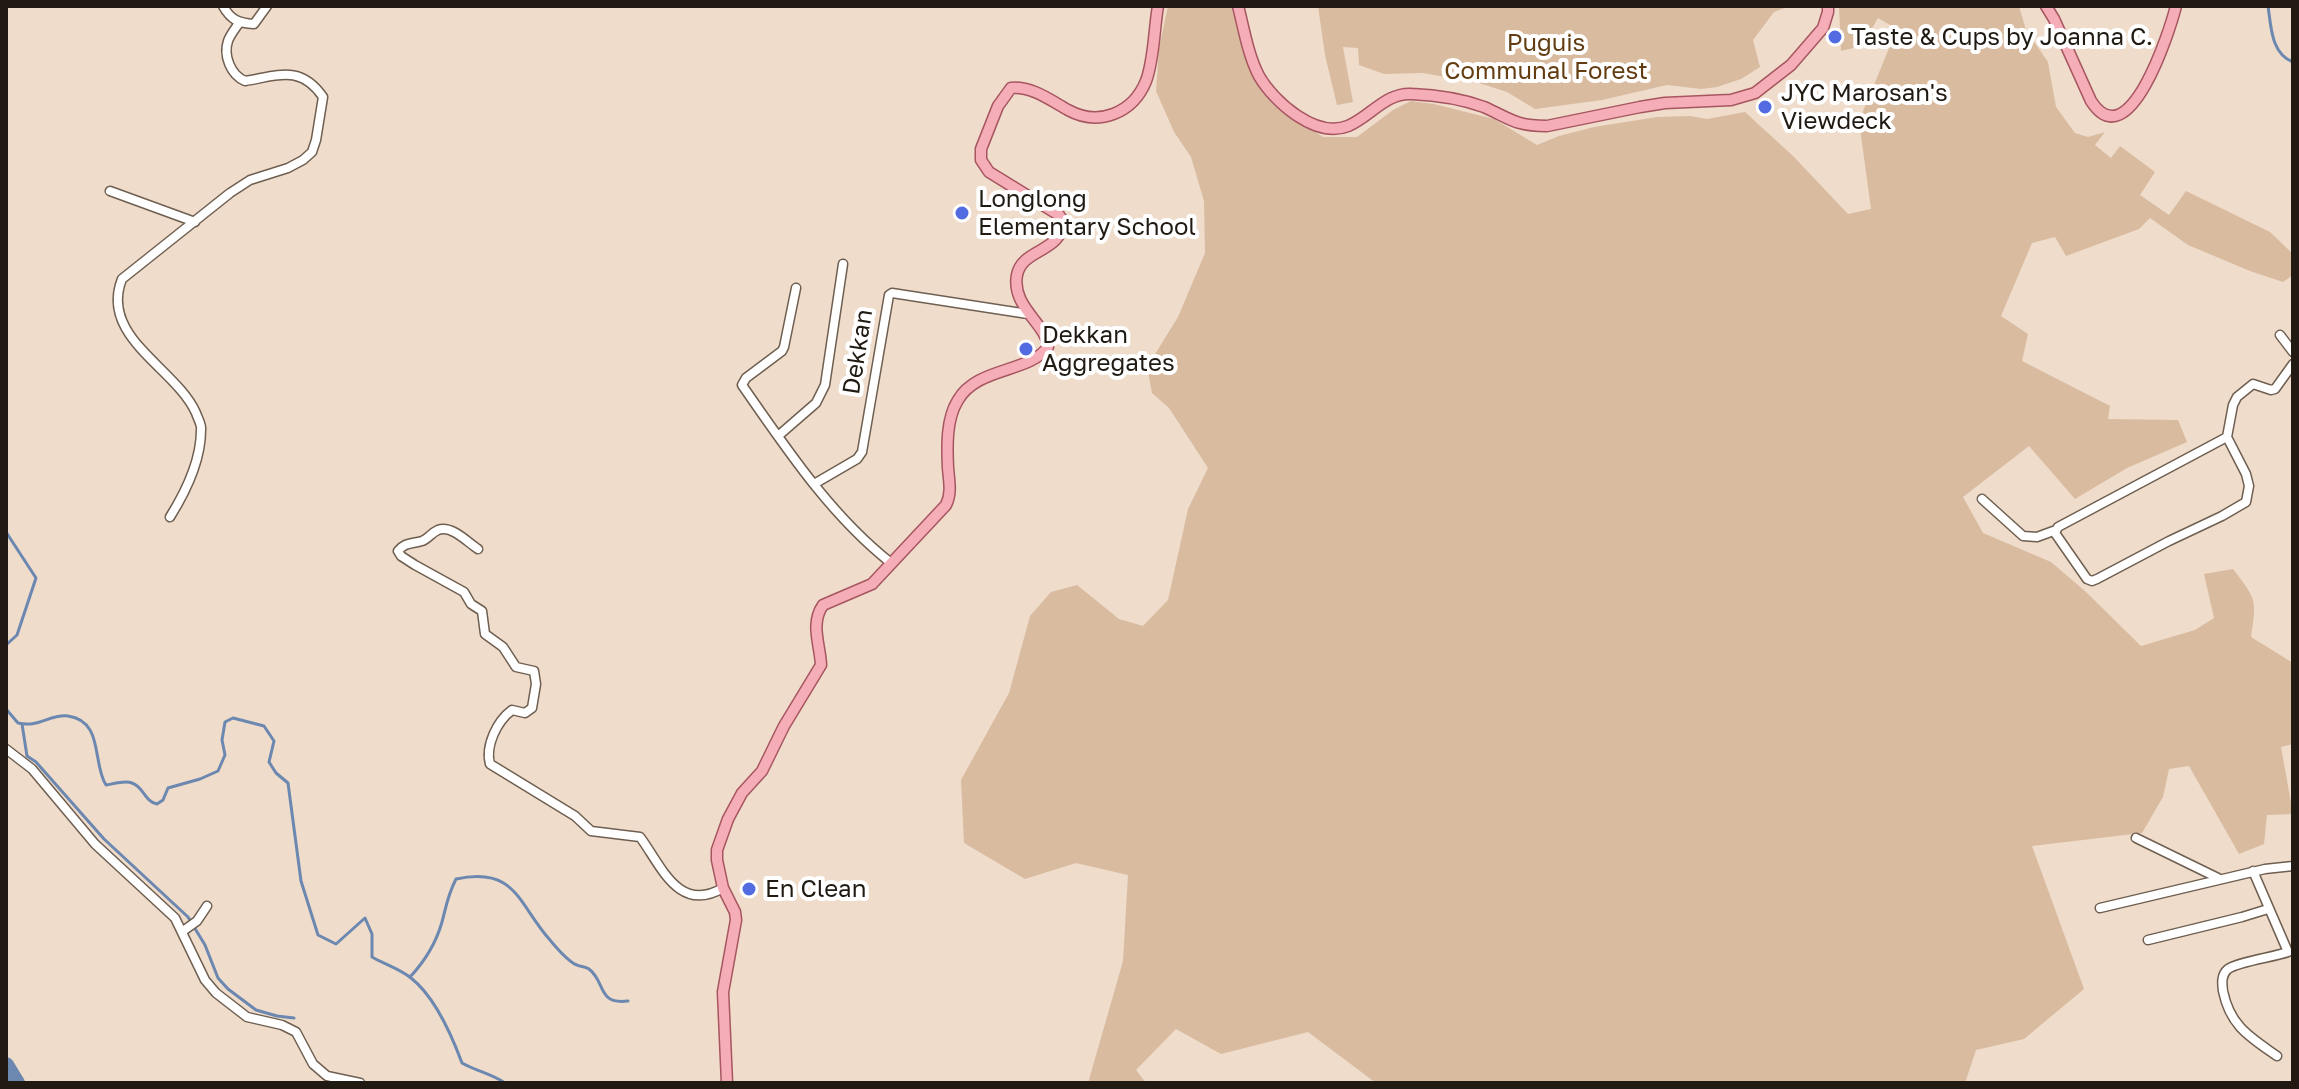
<!DOCTYPE html>
<html>
<head>
<meta charset="utf-8">
<style>
	body { margin:0 }
	#map { position:relative; width:2299px; height:1089px; overflow:hidden; background:#efdccb; font-family:"Golos Text",sans-serif }
	canvas { display:block }
	.frame { position:absolute; inset:0; border:8px solid #201a13; pointer-events:none }
</style>
</head>
<body>
<div id="map">
<canvas width="2299" height="1089"></canvas>
<div class="frame"></div>
</div>
<script>
const ctx = document.querySelector('canvas').getContext('2d');
ctx.lineJoin = 'round';
function fillPath(path, color) { ctx.fillStyle = color; ctx.fill(path, 'evenodd'); }
function strokePath(path, color, width, dash) { ctx.strokeStyle = color; ctx.lineWidth = width; ctx.lineCap = dash ? 'butt' : 'round'; ctx.setLineDash(dash || []); ctx.stroke(path); }
function label(font, color, halo, rows, align = 'center') {
  ctx.font = font + ' "Golos Text",sans-serif'; ctx.lineWidth = 8; ctx.setLineDash([]); ctx.textBaseline = 'middle'; ctx.strokeStyle = halo; ctx.fillStyle = color; for (const [text, x, y, turn = 0] of rows) {
    ctx.save(); ctx.translate(x, y); ctx.rotate((+turn || 0) * Math.PI / 180); ctx.textAlign = isNaN(turn) ? turn : align; if (halo) ctx.strokeText(text, 0, 0); ctx.fillText(text, 0, 0); ctx.restore();
  }
}
const green = new Path2D(`
	M 1168,6 L 1231,6 L 1241,41 L 1259,84 L 1284,111 L 1323,137 L 1357,137 L 1393,110 L 1411,101 L 1434,104 L 1494,119 L 1537,145 L 1559,136 L 1594,127 L 1657,117 L 1690,116 L 1707,119 L 1745,112 L 1793,156 L 1848,214 L 1871,209 L 1859,121 L 1897,29 L 1878,18 L 1862,46 L 1841,51 L 1839,6 L 2019,6 L 2026,30 L 2048,62 L 2056,107 L 2075,133 L 2088,137 L 2105,132 L 2095,145 L 2111,158 L 2120,146 L 2155,172 L 2140,195 L 2169,215 L 2186,191 L 2270,232 L 2293,254 L 2293,275 L 2283,282 L 2250,271 L 2188,245 L 2150,218 L 2139,229 L 2066,256 L 2055,237 L 2032,243 L 2001,316 L 2028,334 L 2022,361 L 2110,406 L 2108,419 L 2178,420 L 2187,442 L 2127,468 L 2075,499 L 2029,446 L 1963,497 L 1983,533 L 2051,562 L 2085,591 L 2141,646 L 2195,630 L 2214,618 L 2204,574 L 2233,569 C 2256,599 2257,599 2251,637 L 2293,663 L 2293,744 L 2281,747 L 2293,814 L 2267,815 L 2264,844 L 2239,854 L 2189,766 L 2169,769 L 2163,797 L 2142,833 L 2032,846 L 2084,989 L 2024,1039 L 1976,1050 L 1965,1083 L 1376,1083 L 1308,1032 L 1221,1054 L 1176,1029 L 1136,1070 L 1146,1083 L 1088,1083 L 1123,961 L 1128,875 L 1076,863 L 1025,879 L 964,843 L 961,780 L 1009,693 L 1030,616 L 1051,592 L 1077,585 L 1119,619 L 1143,626 L 1168,600 L 1188,509 L 1208,468 L 1169,408 L 1152,393 L 1147,367 L 1178,317 L 1205,253 L 1204,201 L 1191,157 L 1174,132 L 1156,91 L 1159,48 Z
	M 1318,6 L 1790,6 L 1774,12 L 1753,40 L 1760,67 L 1741,79 L 1717,87 L 1701,89 L 1667,85 L 1602,100 L 1535,109 L 1507,92 L 1479,83 L 1423,73 L 1384,74 L 1359,65 L 1358,48 L 1343,47 L 1353,102 L 1337,105 L 1325,55 Z`);
const stream = new Path2D(`
	M 2268,6 C 2271,26 2271,54 2293,62
	M 6,532 L 36,578 L 17,635 L 6,645
	M 6,709 L 18,723 C 40,728 49,714 68,716 C 104,721 92,763 106,785 C 113,784 125,780 132,783 C 144,787 144,801 157,804 L 163,800 L 168,788 L 200,779 L 218,771 L 225,755 L 222,740 L 225,722 L 233,718 L 264,726 L 274,741 L 269,762 L 276,773 L 288,783 L 301,881 L 318,935 L 336,944 L 365,918 L 372,934 L 372,957 C 384,964 400,969 411,978 C 434,996 452,1036 462,1063 C 476,1071 492,1074 505,1083
	M 22,724 L 27,756 L 36,762 L 104,839 L 188,917 L 205,945 L 218,978 L 228,989 L 256,1010 L 277,1016 L 294,1018
	M 410,977 C 425,961 436,943 442,922 C 447,904 447,897 456,879 C 516,866 518,904 550,940 C 557,948 567,961 577,965 C 581,967 585,966 589,969 C 606,982 597,1005 628,1001`);
const river = new Path2D(`
	M 6,1065 L 17,1083`);
const minor = new Path2D(`
	M 223,6 C 231,20 238,23 254,24 L 267,6
	M 110,191 L 195,222
	M 796,288 L 784,347 L 782,351 L 746,378 L 742,385 C 786,448 830,515 891,563
	M 2280,335 L 2293,352
	M 778,436 L 816,403 L 825,385 L 843,264
	M 2227,437 L 2058,527 L 2055,533 L 2087,579 L 2092,581 L 2097,579 L 2169,541 L 2222,516 L 2246,502 L 2249,486 L 2246,474 L 2227,437 L 2233,405 L 2237,397 L 2253,384 L 2271,390 L 2275,389 L 2293,364
	M 814,484 L 857,459 L 862,452 L 889,295 L 892,293 L 1028,314
	M 1982,499 L 2023,536 L 2037,537 L 2056,530
	M 170,517 C 185,493 201,460 201,430 C 202,425 198,419 196,413 C 176,368 99,337 122,279 L 230,193 L 250,180 L 288,168 L 303,160 L 312,152 L 316,140 L 323,97 C 300,64 277,76 245,81 C 231,75 223,56 228,41 C 230,35 235,29 239,23
	M 478,549 C 467,542 452,525 438,530 C 431,533 428,539 422,541 C 412,544 405,542 398,551 L 401,556 L 415,565 L 464,592 L 471,604 L 482,611 L 485,634 L 503,647 L 516,667 L 534,671 L 536,684 L 532,708 L 525,713 L 512,710 C 497,721 485,746 490,764 L 575,816 L 591,831 L 640,837 C 661,865 678,914 723,888
	M 6,749 L 32,769 L 95,844 L 175,918 L 205,980 L 216,993 L 247,1017 L 282,1025 L 296,1032 L 313,1064 L 327,1076 L 360,1083
	M 2136,838 L 2218,878
	M 2253,871 L 2288,952 C 2274,957 2237,962 2228,969 C 2221,975 2222,983 2223,991 C 2230,1026 2250,1037 2277,1056
	M 2100,908 L 2265,869 L 2293,866
	M 183,931 L 197,921 L 207,906
	M 2148,940 L 2242,917 L 2268,909`);
const major = new Path2D(`
	M 1238,6 C 1244,29 1248,55 1259,76 C 1274,102 1316,139 1348,126 C 1370,117 1386,92 1412,94 C 1435,95 1462,99 1484,107 C 1511,119 1515,126 1547,126 L 1640,107 L 1665,103 L 1731,100 L 1755,93 L 1791,65 L 1823,28 L 1828,12 L 1828,6
	M 2046,6 L 2054,19 L 2091,101 C 2129,160 2170,30 2176,6
	M 727,1083 L 723,992 L 736,920 L 735,912 L 723,888 L 717,860 L 717,850 L 728,819 L 742,793 L 762,771 L 784,726 L 821,665 C 820,644 810,624 823,605 L 872,584 L 946,505 C 952,493 949,481 948,468 C 947,447 946,419 958,400 C 977,367 1029,373 1048,347 C 1047,324 1011,307 1017,275 C 1022,248 1062,253 1063,221 L 1059,215 L 989,172 L 981,160 L 981,149 L 998,106 L 1011,88 C 1032,86 1050,100 1068,110 C 1099,127 1133,113 1146,81 C 1154,60 1154,29 1158,6`);
const markers = [
	[1835,37,8,"#526be0"],
	[1765,107,8,"#526be0"],
	[962,213,8,"#526be0"],
	[1026,349,8,"#526be0"],
	[749,889,8,"#526be0"]
];
const poiNames = [
	["Taste & Cups by Joanna C.",1851,37],
	["JYC Marosan's",1781,93],
	["Viewdeck",1781,121],
	["Longlong",978,199],
	["Elementary School",978,227],
	["Dekkan",1042,335],
	["Aggregates",1042,363],
	["En Clean",765,889]
];
const parkNames = [
	["Puguis",1546,43],
	["Communal Forest",1546,71]
];
const streetNames = [
	["Dekkan",858,352,-81]
];
fillPath(green, '#d9bba0');
strokePath(stream, '#6c88b0', 3);
strokePath(river, '#6c88b0', 16);
strokePath(minor, '#6f5f50', 11);
strokePath(major, '#a75660', 13);
strokePath(minor, '#fff', 8);
strokePath(major, '#f5adb8', 10);
for (const [x, y, r, color] of markers) { const dot = new Path2D(); dot.arc(x, y, r, 0, 2 * Math.PI); ctx.fillStyle = color; ctx.fill(dot); strokePath(dot, '#fff', 3); }
label('24px', '#201a13', '#fff', poiNames, 'left');
label('24px', '#633c11', '#fff', parkNames);
label('24px', '#201a13', '#fff', streetNames);
</script>
</body>
</html>
